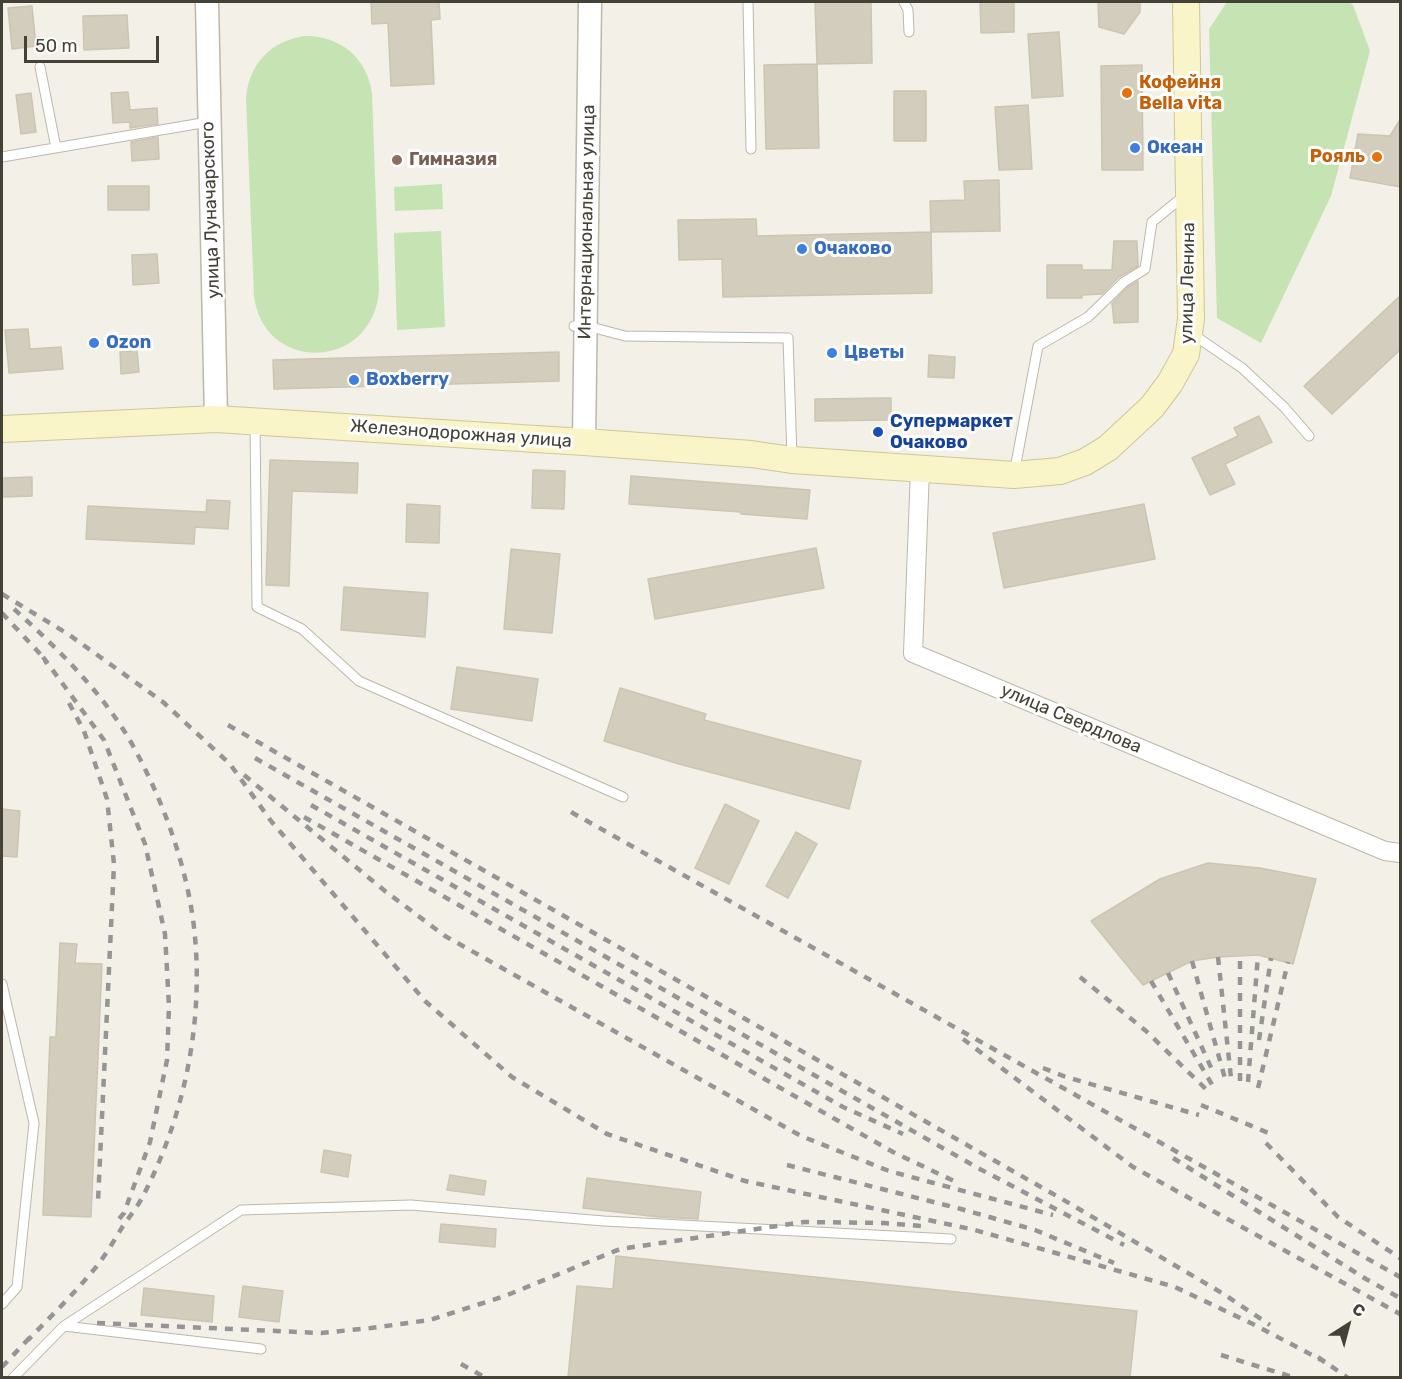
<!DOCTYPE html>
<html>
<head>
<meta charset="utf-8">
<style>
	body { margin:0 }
	#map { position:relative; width:1402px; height:1379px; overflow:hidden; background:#f2f0e7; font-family:Rubik,sans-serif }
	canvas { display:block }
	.frame { position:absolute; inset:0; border:3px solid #444136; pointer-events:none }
	.north { position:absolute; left:1318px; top:1295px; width:60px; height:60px; -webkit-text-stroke:4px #fff; paint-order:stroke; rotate:36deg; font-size:16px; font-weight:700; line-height:24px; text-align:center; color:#444136 }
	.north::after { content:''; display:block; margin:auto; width:21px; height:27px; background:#444136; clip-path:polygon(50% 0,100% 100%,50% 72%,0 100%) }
	.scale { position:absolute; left:24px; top:36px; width:135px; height:27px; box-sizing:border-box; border:3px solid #444136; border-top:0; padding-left:8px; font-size:18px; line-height:21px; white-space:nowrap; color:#444136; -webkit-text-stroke:4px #fff; paint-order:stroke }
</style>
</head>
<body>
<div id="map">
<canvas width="1402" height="1379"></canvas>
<div class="frame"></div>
<div class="north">С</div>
<div class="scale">50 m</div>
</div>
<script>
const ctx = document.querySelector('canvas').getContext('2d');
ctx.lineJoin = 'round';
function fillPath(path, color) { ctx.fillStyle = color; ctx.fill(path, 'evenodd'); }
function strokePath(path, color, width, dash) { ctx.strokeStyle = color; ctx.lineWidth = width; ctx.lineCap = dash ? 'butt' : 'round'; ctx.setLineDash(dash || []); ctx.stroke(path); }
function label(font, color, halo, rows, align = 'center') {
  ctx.font = font + ' Rubik,sans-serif'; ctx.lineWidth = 6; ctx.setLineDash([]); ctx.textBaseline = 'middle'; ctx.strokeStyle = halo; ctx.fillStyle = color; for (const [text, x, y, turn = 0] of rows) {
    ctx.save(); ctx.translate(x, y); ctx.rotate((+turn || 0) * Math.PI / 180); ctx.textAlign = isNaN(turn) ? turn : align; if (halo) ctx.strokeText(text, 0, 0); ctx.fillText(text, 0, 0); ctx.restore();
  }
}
const green = new Path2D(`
	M 1227,2 L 1349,2 L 1353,5 L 1370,51 L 1331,196 L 1261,343 L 1217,318 L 1209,29 Z
	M 304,36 C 339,35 367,57 372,93 L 379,291 C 372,371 264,374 254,296 L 246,98 C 249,64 271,41 304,36 Z
	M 442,184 L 443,209 L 395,211 L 394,187 Z
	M 441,231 L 445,327 L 397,330 L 394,233 Z`);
const building = new Path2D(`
	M 371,2 L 439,2 L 440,19 L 431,20 L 434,84 L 391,86 L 388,23 L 372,24 Z
	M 815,2 L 871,2 L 872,63 L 817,64 Z
	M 980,2 L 1014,2 L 1014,32 L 981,33 Z
	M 1098,2 L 1140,2 L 1140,12 L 1124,34 L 1099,27 Z
	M 32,6 L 36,46 L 12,49 L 8,8 Z
	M 127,15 L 129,48 L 84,50 L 83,16 Z
	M 1059,32 L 1063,96 L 1032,98 L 1028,34 Z
	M 817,64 L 819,148 L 766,149 L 764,65 Z
	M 1142,65 L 1143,170 L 1102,170 L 1101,66 Z
	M 894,91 L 926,91 L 926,141 L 894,141 Z
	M 128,92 L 130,110 L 157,108 L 158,124 L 130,128 L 130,122 L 113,123 L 111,93 Z
	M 31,93 L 36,132 L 21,134 L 16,95 Z
	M 1028,105 L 1032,169 L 999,170 L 995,107 Z
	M 1401,118 L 1401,187 L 1350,178 L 1358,134 L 1390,136 Z
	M 158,137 L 159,159 L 132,161 L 131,142 Z
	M 999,180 L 1000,231 L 931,232 L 930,201 L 965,200 L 964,181 Z
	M 108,186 L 149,186 L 149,210 L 108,210 Z
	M 756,219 L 757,236 L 931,232 L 932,293 L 723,297 L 722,259 L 679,260 L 678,220 Z
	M 1114,241 L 1137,241 L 1138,266 L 1119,277 L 1102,294 L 1082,295 L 1082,298 L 1047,298 L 1047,265 L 1082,265 L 1082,270 L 1112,270 Z
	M 157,254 L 159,283 L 133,285 L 132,255 Z
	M 1138,281 L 1138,322 L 1114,323 L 1112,303 L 1128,287 Z
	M 1401,295 L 1401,349 L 1332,414 L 1304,386 Z
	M 28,329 L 30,349 L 61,347 L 63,369 L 9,373 L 5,330 Z
	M 137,350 L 139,372 L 121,374 L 120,352 Z
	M 559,352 L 559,381 L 274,389 L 273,360 Z
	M 929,355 L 955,357 L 954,378 L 928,377 Z
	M 891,398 L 891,420 L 815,421 L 815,399 Z
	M 1259,416 L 1272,442 L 1225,464 L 1235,484 L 1210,495 L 1192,458 L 1238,436 L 1234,428 Z
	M 270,460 L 358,463 L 357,493 L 292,491 L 289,586 L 266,585 Z
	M 533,470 L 565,471 L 564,509 L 532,508 Z
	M 631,476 L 810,490 L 807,519 L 741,514 L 741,512 L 629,504 Z
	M 32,477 L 32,496 L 2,497 L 2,478 Z
	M 207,500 L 230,501 L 228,529 L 195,527 L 194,544 L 86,539 L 88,506 L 206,512 Z
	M 407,504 L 440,506 L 439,543 L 406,542 Z
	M 1144,504 L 1155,559 L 1004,588 L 993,533 Z
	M 816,548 L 824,588 L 655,619 L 648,579 Z
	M 511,549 L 560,554 L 552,633 L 504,629 Z
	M 344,587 L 428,593 L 425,637 L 341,630 Z
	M 457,667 L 538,679 L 532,721 L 451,709 Z
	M 620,688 L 706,714 L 704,720 L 861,761 L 849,809 L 679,764 L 604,741 Z
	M 725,804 L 759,821 L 729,884 L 695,868 Z
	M 2,809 L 20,811 L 17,857 L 2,856 Z
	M 796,832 L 817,844 L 788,898 L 766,886 Z
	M 1208,863 L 1260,868 L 1316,879 L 1293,964 L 1258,955 L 1218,957 L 1192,961 L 1143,985 L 1091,921 L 1160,879 Z
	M 60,943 L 77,944 L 75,963 L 102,964 L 91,1217 L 43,1215 L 50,1037 L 56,1037 Z
	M 324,1150 L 351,1155 L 348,1177 L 321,1172 Z
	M 450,1175 L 486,1181 L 484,1195 L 447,1190 Z
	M 587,1178 L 701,1192 L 698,1219 L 658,1217 L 583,1208 Z
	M 441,1224 L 496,1229 L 495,1247 L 439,1242 Z
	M 616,1256 L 1137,1311 L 1130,1377 L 568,1377 L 577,1286 L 613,1289 Z
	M 243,1286 L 283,1291 L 279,1322 L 239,1317 Z
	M 144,1288 L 214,1296 L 212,1322 L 141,1315 Z`);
const service = new Path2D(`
	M 748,2 L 751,149
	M 904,2 L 908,10 L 909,32
	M 40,67 L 56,148
	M 2,157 L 208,122
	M 574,326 L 587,326 L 625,336 L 788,338 L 792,457
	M 1191,333 L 1242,368 L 1284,407 L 1309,436
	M 255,423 L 257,607 L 302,629 L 359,681 L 623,797
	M 1014,474 L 1038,346 L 1088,317 L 1124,282 L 1145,269 L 1152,222 L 1185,195
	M 2,984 L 34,1123 L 17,1287 L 2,1304
	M 64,1326 L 261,1349
	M 13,1378 L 64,1326 L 241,1210 L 411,1205 L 604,1221 L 951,1239`);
const minor = new Path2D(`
	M 920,469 L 913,653 L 1385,851 L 1400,853`);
const tertiary = new Path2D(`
	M 207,2 L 216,419
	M 584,442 L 590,2`);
const secondary = new Path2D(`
	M 2,429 L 216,419 L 584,442 L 751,454 L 792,460 L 1014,475 L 1060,471 L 1085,462 L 1108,448 L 1152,407 L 1170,383 L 1186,354 L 1191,319 L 1186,2`);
const rail = new Path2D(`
	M 2,594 L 68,634 L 163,702 L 230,764 L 271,821 L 425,1001 L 512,1077 L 607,1134 L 745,1181 L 975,1230 L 1175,1287 L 1255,1325 L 1325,1362
	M 14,609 C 56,647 98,688 128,737 C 162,796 189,869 195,937 C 203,1025 184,1117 143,1196 C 138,1206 130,1216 123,1226 C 113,1242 103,1260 90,1274 C 71,1297 49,1318 28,1340
	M 2,613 L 43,657 L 47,664
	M 43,657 L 104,740 L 145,844 L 165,934 L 169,1006 L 167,1060 L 150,1142 L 124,1213 L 119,1219
	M 69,703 L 84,731 L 107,799 L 114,864 L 98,1201
	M 228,725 L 1062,1199 L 1222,1293 L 1270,1325
	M 255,758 L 978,1168 L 1124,1245
	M 244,775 L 385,891 L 445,936 L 801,1136 L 889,1171 L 1053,1215
	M 311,805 L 843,1107 L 903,1134
	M 571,812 L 1400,1277
	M 304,817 L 893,1152 L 956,1182
	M 1218,957 L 1231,1078
	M 1192,961 L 1226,1082
	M 1168,973 L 1214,1074
	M 1080,977 L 1146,1031 L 1210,1093
	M 1151,981 L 1214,1088
	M 963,1039 L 1133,1167 L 1400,1314
	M 1259,1040 L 1271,958
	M 1043,1068 L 1066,1077 L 1199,1115
	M 1240,1081 L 1240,954
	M 1248,1082 L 1258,955
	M 1258,1088 L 1288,962
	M 1201,1105 L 1271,1134
	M 1266,1143 L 1338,1217 L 1400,1258
	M 1173,1158 L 1366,1279 L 1400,1298
	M 787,1165 L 961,1209 L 1035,1230 L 1114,1263
	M 97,1323 L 321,1333 L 371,1328 L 430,1320 L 505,1296 L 620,1249 L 804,1222 L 884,1223 L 921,1226
	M 1221,1355 L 1296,1378
	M 1318,1357 L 1348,1378
	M 461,1364 L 486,1378
	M 2,1367 L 33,1334`);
const markers = [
	[1127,93,6,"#e8710a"],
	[1135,148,6,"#3f7fe0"],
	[1377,157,6,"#e8710a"],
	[397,160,6,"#8d6e63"],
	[802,249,6,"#3f7fe0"],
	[94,343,6,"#3f7fe0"],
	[832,353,6,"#3f7fe0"],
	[354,380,6,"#3f7fe0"],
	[878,432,6,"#1a4fb4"]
];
const foodNames = [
	["Кофейня",1139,83],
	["Bella vita",1139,104],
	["Рояль",1365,157,"right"]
];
const shopNames = [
	["Океан",1147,148],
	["Очаково",814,249],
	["Ozon",106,343],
	["Цветы",844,353],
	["Boxberry",366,380]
];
const educationNames = [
	["Гимназия",409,160]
];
const streetNames = [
	["улица Луначарского",211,210,-92],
	["Интернациональная улица",587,222,-89],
	["улица Ленина",1188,283,-89],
	["Железнодорожная улица",461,434,4],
	["улица Свердлова",1071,719,23]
];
const transitNames = [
	["Супермаркет",890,422],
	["Очаково",890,443]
];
fillPath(green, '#c6e3b3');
fillPath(building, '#d2cdbd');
strokePath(building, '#ccc5b1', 1.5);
strokePath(service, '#bcb8aa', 11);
strokePath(minor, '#bcb8aa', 20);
strokePath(tertiary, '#bcb8aa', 25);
strokePath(secondary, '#cec79a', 28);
strokePath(service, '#fff', 9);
strokePath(minor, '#fff', 18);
strokePath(tertiary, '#fff', 22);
strokePath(secondary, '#faf5c9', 26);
strokePath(rail, '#959595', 4.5, [8, 8]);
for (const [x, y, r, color] of markers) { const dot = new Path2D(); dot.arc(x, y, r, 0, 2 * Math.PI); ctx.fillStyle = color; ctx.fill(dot); strokePath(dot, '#fff', 2); }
label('bold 18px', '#c56008', '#fff', foodNames, 'left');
label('bold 18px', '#366cbe', '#fff', shopNames, 'left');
label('bold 18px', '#785e54', '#fff', educationNames, 'left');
label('18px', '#444136', '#fff', streetNames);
label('bold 18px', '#164399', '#fff', transitNames, 'left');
</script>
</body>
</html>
